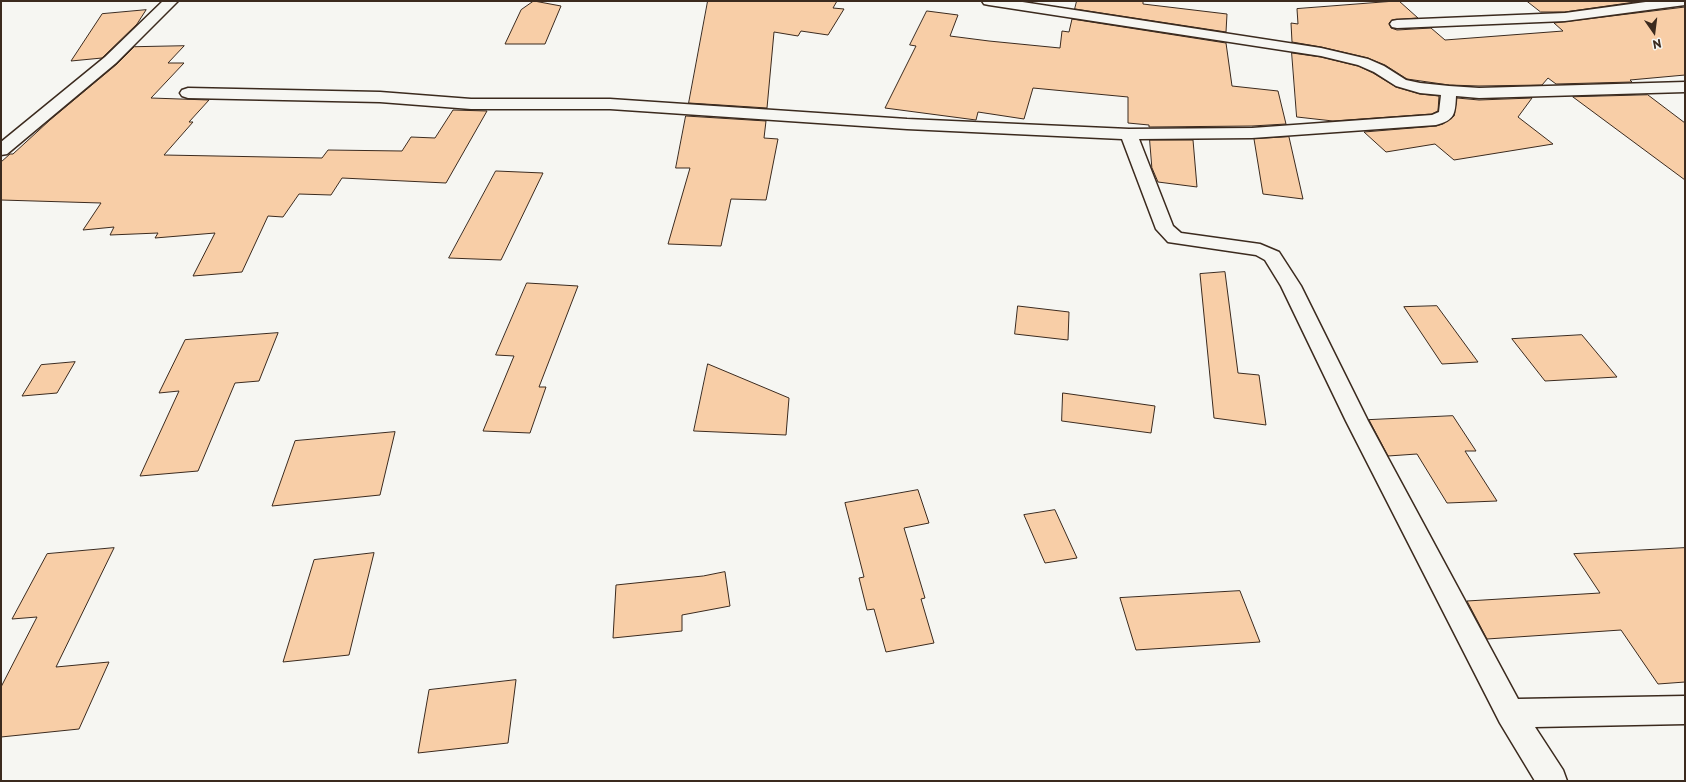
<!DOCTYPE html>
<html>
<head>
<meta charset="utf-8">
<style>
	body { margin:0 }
	#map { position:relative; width:1686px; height:782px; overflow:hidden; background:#f6f6f2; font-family:"Playpen Sans",sans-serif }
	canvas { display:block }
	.frame { position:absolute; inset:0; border:2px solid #3b2a1e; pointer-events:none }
	.north { position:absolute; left:1634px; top:12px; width:40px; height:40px; -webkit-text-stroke:3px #f6f6f2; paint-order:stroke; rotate:166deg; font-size:11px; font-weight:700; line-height:16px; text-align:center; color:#3b2a1e }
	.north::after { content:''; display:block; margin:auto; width:14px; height:18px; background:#3b2a1e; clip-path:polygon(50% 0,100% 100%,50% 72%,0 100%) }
</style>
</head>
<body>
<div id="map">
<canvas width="1686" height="782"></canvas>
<div class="frame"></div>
<div class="north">N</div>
</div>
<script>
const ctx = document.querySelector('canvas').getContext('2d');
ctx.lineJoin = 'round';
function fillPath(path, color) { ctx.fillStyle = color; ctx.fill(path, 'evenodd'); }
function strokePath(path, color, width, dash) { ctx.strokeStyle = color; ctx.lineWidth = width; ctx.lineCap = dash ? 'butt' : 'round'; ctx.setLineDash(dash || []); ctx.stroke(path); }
const building = new Path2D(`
	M 534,1 L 561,6 L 545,44 L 505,44 L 521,10 Z
	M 708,1 L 837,1 L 833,8 L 844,9 L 828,35 L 801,31 L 798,36 L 774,32 L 767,108 L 689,103 Z
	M 1077,1 L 1143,1 L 1143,4 L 1227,14 L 1226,32 L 1075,9 Z
	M 1399,1 L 1418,18 L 1392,20 L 1389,23 L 1391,28 L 1397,30 L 1431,28 L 1445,40 L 1563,31 L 1554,23 L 1685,7 L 1685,75 L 1630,80 L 1632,82 L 1556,84 L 1548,78 L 1542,85 L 1479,86 L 1449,85 L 1407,79 L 1385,65 L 1368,58 L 1321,47 L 1292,42 L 1291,23 L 1298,24 L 1297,9 Z
	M 1527,1 L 1642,1 L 1565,12 L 1541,12 Z
	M 146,10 L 137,24 L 102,58 L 71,61 L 102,14 Z
	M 927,11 L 958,15 L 950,36 L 989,41 L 1060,48 L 1062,31 L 1069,32 L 1072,19 L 1226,43 L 1232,86 L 1278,91 L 1286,124 L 1252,126 L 1149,127 L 1149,125 L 1128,123 L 1128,97 L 1033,88 L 1024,119 L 978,112 L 976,120 L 885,108 L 916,46 L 910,45 Z
	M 184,46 L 168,63 L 184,63 L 151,98 L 209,100 L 189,122 L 193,122 L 164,155 L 322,158 L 328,150 L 402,151 L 411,137 L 435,138 L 453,110 L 487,111 L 446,183 L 342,178 L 331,195 L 299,194 L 283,217 L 268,216 L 242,272 L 193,276 L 215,233 L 155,238 L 158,233 L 110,235 L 114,227 L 83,230 L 101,203 L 1,200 L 1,162 L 10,154 L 13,154 L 50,120 L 117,64 L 134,47 Z
	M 1292,53 L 1321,57 L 1358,66 L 1373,73 L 1396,87 L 1420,94 L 1439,96 L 1438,111 L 1432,114 L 1333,121 L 1297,117 Z
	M 1648,95 L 1685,123 L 1685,180 L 1573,97 Z
	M 1457,98 L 1479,100 L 1532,98 L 1518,117 L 1553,144 L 1454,160 L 1435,144 L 1386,152 L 1364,132 L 1436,126 L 1443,124 L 1454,116 Z
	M 686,116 L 766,121 L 764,138 L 778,139 L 766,200 L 731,199 L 721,246 L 668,244 L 690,168 L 676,168 Z
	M 1289,137 L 1303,199 L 1263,194 L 1254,139 Z
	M 1150,140 L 1193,140 L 1197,187 L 1158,182 L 1152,168 Z
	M 496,171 L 543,173 L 501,260 L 449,258 Z
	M 1225,272 L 1238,373 L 1259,375 L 1266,425 L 1214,418 L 1200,274 Z
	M 527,283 L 578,286 L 539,387 L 546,387 L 530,433 L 483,431 L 514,356 L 496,355 Z
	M 1018,306 L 1069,312 L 1068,340 L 1015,334 Z
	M 1437,306 L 1478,362 L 1442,364 L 1404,307 Z
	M 278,333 L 259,381 L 235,383 L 198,471 L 140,476 L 179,391 L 159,393 L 185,340 Z
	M 1582,335 L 1617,377 L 1545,381 L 1512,339 Z
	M 75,362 L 57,393 L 22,396 L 41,365 Z
	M 708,364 L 789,398 L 786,435 L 694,431 Z
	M 1063,393 L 1155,406 L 1151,433 L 1062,421 Z
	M 1453,416 L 1476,451 L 1465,451 L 1497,501 L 1447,503 L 1417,454 L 1388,456 L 1369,420 Z
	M 395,432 L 380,495 L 272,506 L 295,441 Z
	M 918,490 L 929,523 L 904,528 L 925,598 L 921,599 L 934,643 L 886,652 L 874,609 L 867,610 L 859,578 L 864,577 L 845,503 Z
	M 1055,510 L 1077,558 L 1045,563 L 1024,515 Z
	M 114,548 L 56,667 L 109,662 L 79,729 L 1,737 L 1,687 L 37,617 L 12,619 L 47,554 Z
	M 1685,548 L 1685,682 L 1658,684 L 1621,630 L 1487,639 L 1467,601 L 1600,593 L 1574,554 Z
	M 374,553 L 349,655 L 283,662 L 314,560 Z
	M 725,572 L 730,606 L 682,615 L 682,631 L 613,638 L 616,585 L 703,576 Z
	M 1240,591 L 1260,642 L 1136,650 L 1120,598 Z
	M 516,680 L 508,743 L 418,753 L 429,690 Z`);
const minor = new Path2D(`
	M 163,1 L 178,1 L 116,63 L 7,154 L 1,155 L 1,142 L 105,57 Z
	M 982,1 L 1016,1 L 1321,48 L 1368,59 L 1384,66 L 1406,80 L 1420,83 L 1449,86 L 1479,88 L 1685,82 L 1685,92 L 1479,98 L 1456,96 C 1455,114 1455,120 1436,125 L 1252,138 L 1139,139 L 1173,226 L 1181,233 L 1260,244 L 1279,252 L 1301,286 L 1368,421 L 1518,699 L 1685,696 L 1685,724 L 1535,727 L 1563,770 L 1567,781 L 1535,781 L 1500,723 L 1346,421 L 1281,286 L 1265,260 L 1256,255 L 1168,242 L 1156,229 L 1122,139 L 907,129 L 610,109 L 471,109 L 380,102 L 188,98 L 182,96 L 180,93 L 182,90 L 188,88 L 380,92 L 471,99 L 610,99 L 907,119 L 1129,129 L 1252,128 L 1432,115 L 1439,112 L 1441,95 L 1420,93 L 1396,86 L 1374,72 L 1358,65 L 1321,56 L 989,5 L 984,4 Z
	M 1653,1 L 1685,1 L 1685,5 L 1565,21 L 1397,28 L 1392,27 L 1390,24 L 1392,21 L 1397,20 L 1565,13 Z`);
fillPath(building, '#f8cea7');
strokePath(building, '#3b2a1e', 1);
strokePath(minor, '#3b2a1e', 3);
fillPath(minor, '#f6f6f2');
</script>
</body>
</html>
